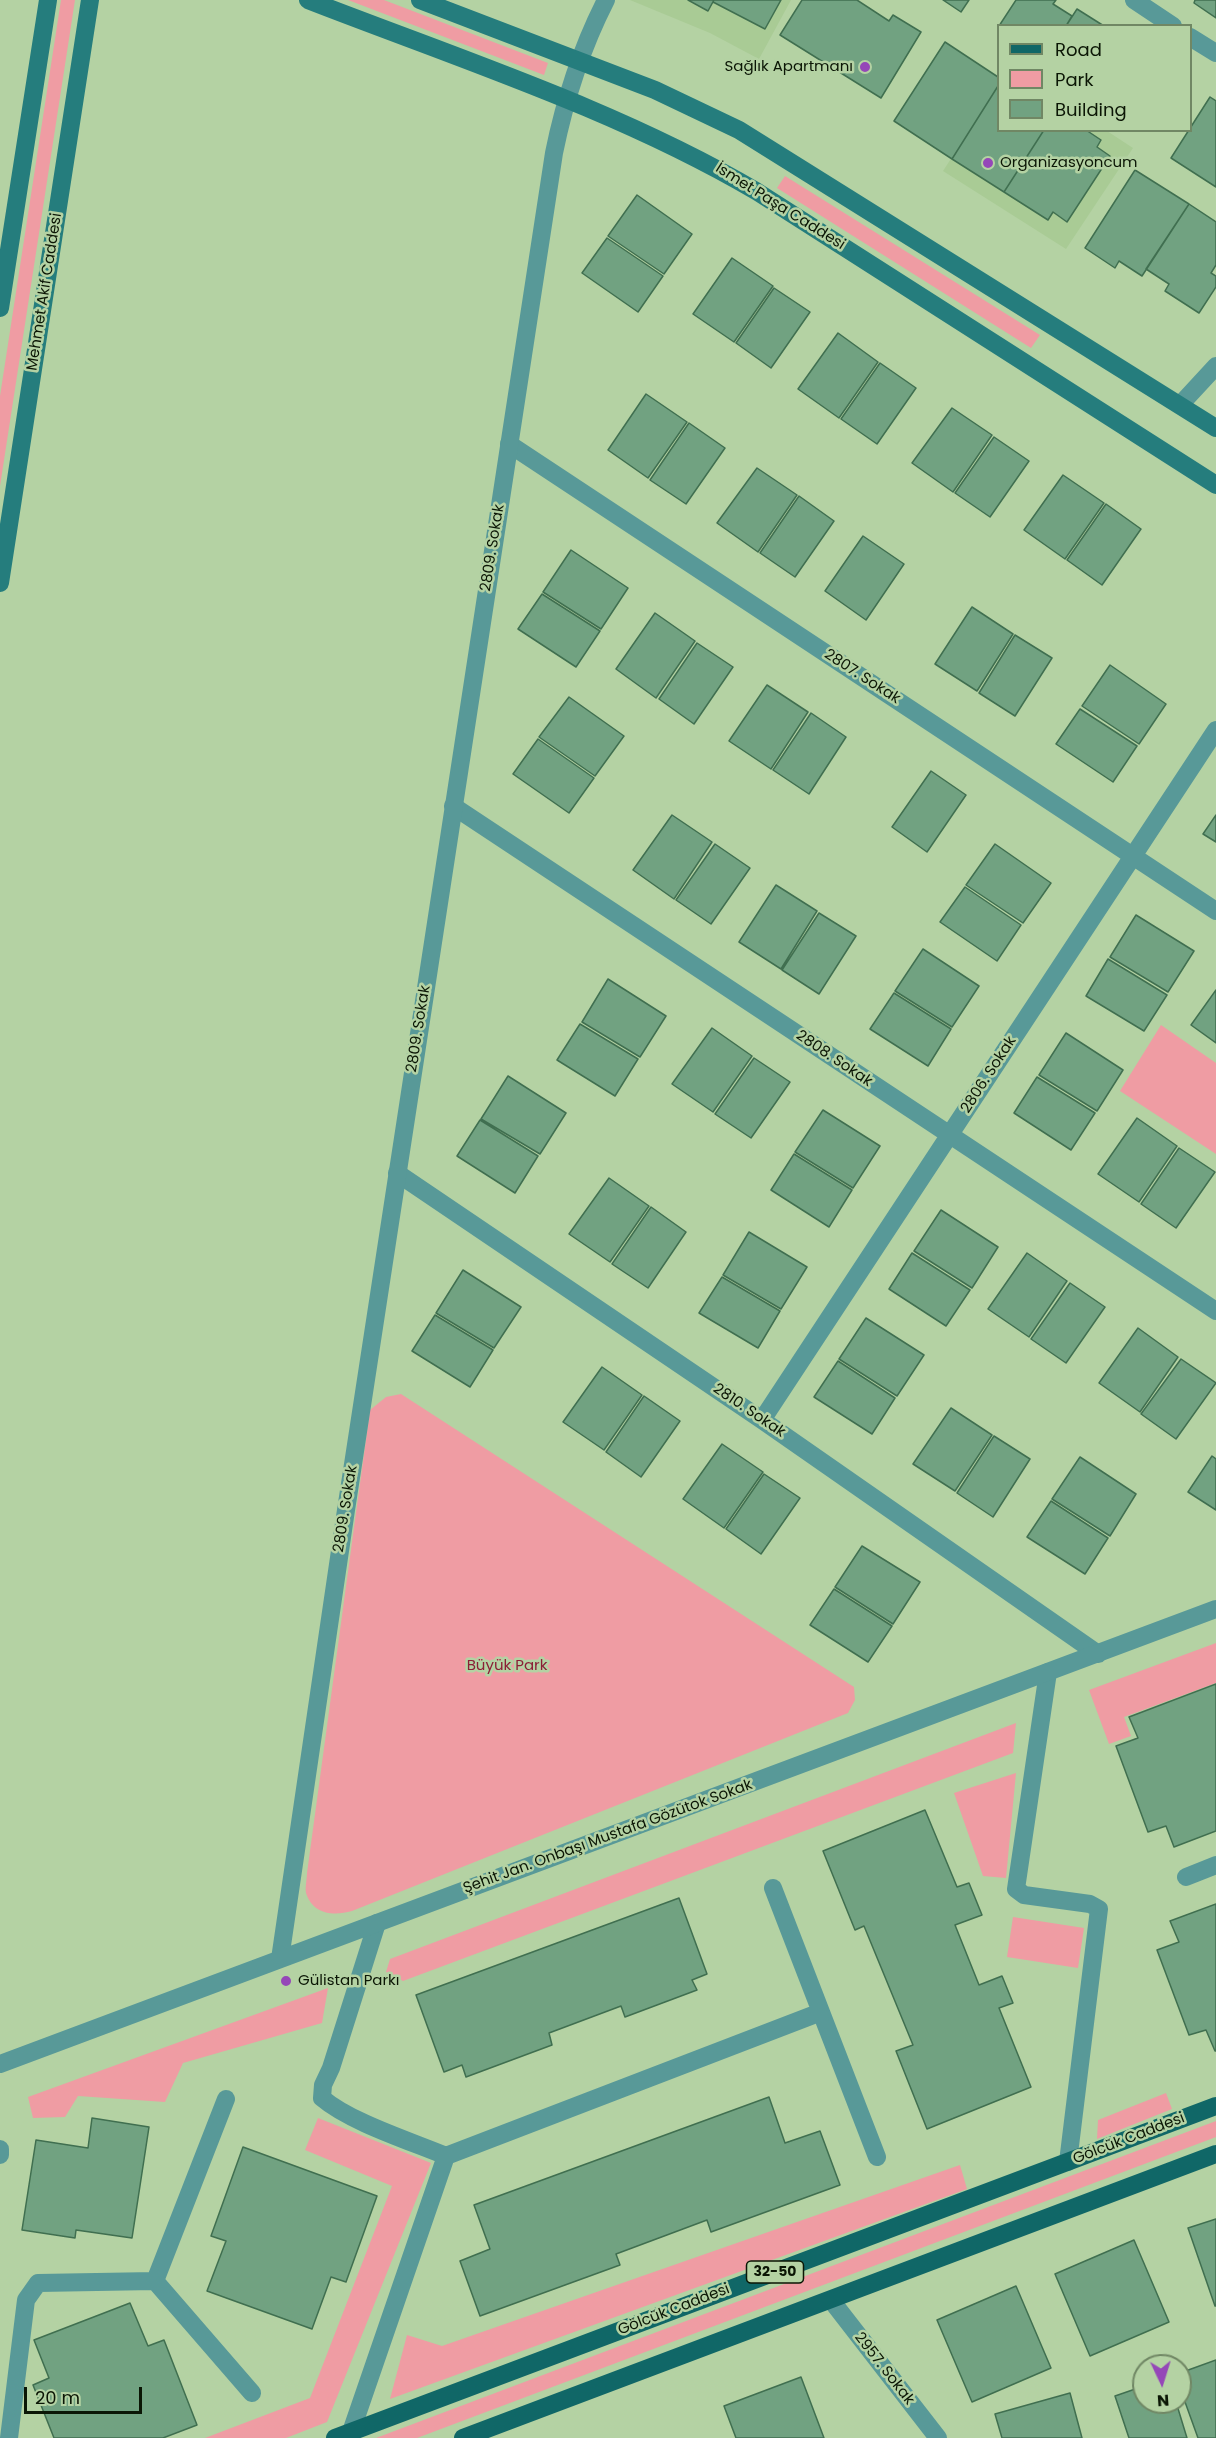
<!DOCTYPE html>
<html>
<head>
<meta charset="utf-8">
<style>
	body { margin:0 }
	#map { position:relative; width:1216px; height:2438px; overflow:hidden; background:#b4d2a3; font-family:Poppins,sans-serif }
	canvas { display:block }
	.legend { position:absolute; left:997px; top:24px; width:195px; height:108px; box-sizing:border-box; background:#b4d2a3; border:2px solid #708764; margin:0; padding:8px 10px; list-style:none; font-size:18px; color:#0b1605 }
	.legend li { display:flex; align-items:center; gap:12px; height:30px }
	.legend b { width:30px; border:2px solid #708764 }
	.north { position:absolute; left:1132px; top:2354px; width:60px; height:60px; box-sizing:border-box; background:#b4d2a3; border:2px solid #708764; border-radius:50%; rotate:176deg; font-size:16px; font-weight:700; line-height:24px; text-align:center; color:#0b1605 }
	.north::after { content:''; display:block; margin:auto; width:21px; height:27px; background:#9547b8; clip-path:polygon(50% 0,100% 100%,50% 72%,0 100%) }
	.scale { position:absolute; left:24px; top:2387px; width:118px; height:27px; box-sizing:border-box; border:3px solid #0b1605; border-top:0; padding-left:8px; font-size:18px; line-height:21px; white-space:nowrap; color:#0b1605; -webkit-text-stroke:4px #b4d2a3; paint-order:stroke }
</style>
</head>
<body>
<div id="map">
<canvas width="1216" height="2438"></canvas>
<ul class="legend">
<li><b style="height:8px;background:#106767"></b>Road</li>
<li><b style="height:16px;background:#ef9ca3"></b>Park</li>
<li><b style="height:16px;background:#71a281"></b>Building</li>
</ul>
<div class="north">N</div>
<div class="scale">20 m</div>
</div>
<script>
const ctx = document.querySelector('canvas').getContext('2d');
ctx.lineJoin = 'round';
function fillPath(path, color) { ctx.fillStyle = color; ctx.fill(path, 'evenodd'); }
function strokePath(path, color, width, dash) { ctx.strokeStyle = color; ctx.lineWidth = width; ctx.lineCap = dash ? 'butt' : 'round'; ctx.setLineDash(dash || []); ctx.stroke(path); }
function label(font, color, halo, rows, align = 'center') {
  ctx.font = font + ' Poppins,sans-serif'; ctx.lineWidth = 5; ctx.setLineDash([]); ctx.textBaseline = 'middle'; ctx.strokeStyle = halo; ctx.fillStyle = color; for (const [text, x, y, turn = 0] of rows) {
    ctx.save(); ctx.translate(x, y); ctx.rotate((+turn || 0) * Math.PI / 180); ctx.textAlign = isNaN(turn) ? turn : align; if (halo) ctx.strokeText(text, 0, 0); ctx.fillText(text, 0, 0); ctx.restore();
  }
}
const built = new Path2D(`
	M 630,0 L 791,0 L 759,59 L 710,33 Z
	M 998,86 L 998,130 L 1107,131 L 1133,148 L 1066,249 L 943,171 Z`);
const green = new Path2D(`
	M 61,0 L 75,0 L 0,486 L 0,396 Z
	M 348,0 L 384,0 L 548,63 L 544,75 Z
	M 785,176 L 1040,335 L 1031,348 L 777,188 Z
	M 1161,1025 L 1216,1063 L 1216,1154 L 1120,1091 Z
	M 401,1394 L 854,1687 L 855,1700 L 848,1713 L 352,1911 C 334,1916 313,1915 306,1893 C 305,1887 307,1878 307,1873 L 370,1410 L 386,1397 Z
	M 1216,1643 L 1216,1683 L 1124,1717 L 1131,1736 L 1109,1744 L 1089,1690 Z
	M 1016,1723 L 1013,1753 L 403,1981 L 386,1972 L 390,1959 Z
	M 1016,1773 L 1006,1878 L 983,1876 L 954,1793 Z
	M 1013,1917 L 1084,1928 L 1078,1968 L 1007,1957 Z
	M 328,1988 L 322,2023 L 183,2063 L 165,2102 L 78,2096 L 65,2117 L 33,2118 L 28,2097 Z
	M 1166,2093 L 1172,2109 L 1097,2139 L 1098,2120 Z
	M 318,2118 L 431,2163 L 327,2422 L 286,2438 L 205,2438 L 310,2398 L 392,2186 L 305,2150 Z
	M 1216,2121 L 1216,2137 L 417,2438 L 376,2438 Z
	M 960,2165 L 967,2189 L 390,2399 L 407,2335 L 442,2346 Z`);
const building = new Path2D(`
	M 688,0 L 714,0 L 708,11 Z
	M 714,0 L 781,0 L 765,29 L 713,2 Z
	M 802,0 L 857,0 L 889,21 L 893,15 L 921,32 L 881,98 L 780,35 Z
	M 943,0 L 969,0 L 961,12 Z
	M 1016,0 L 1056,0 L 1053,4 L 1072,16 L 1066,26 L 999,26 Z
	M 1195,0 L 1216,0 L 1216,18 L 1194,3 Z
	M 1077,9 L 1104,26 L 1066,26 Z
	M 945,42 L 998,77 L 998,86 L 952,159 L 894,121 Z
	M 998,86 L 998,130 L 1044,130 L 1004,192 L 952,159 Z
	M 1210,97 L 1216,101 L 1216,187 L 1171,158 Z
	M 1044,130 L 1086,130 L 1101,140 L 1097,147 L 1110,156 L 1067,222 L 1053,212 L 1048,220 L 1004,192 Z
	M 1135,170 L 1189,204 L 1142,276 L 1119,261 L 1115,268 L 1085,248 Z
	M 637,195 L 692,234 L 664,274 L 608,236 Z
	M 1189,204 L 1216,222 L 1216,265 L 1211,273 L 1216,276 L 1216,287 L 1199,313 L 1165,291 L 1169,284 L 1146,269 Z
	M 607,238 L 663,276 L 638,312 L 582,273 Z
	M 732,258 L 773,286 L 734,342 L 693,314 Z
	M 774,288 L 810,312 L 771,368 L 736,343 Z
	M 838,333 L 878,362 L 839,418 L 798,389 Z
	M 880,363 L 916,388 L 877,444 L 841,419 Z
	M 646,394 L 687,422 L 648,478 L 608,450 Z
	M 952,408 L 992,435 L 953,492 L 912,463 Z
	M 689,423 L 725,448 L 686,504 L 650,480 Z
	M 994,437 L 1029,461 L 990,517 L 955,493 Z
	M 757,468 L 797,495 L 758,552 L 717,523 Z
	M 1063,475 L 1104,503 L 1065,559 L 1024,530 Z
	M 799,496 L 834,521 L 795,577 L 760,553 Z
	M 1106,504 L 1141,529 L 1102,585 L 1067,560 Z
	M 863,536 L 904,564 L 866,620 L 825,591 Z
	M 571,550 L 628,588 L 601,629 L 543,592 Z
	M 542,594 L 600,631 L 576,667 L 518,629 Z
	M 972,607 L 1013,634 L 977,691 L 935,664 Z
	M 655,613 L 695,641 L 656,698 L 616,669 Z
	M 1015,635 L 1052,658 L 1015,716 L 979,693 Z
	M 697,643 L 733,667 L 694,724 L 659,699 Z
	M 1110,665 L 1166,704 L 1139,744 L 1082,706 Z
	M 767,685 L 808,712 L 771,769 L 729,741 Z
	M 569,697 L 624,736 L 595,776 L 539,737 Z
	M 1080,709 L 1137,746 L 1113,782 L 1056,744 Z
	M 811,713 L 846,737 L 809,794 L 773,770 Z
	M 538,739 L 594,778 L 569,813 L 513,774 Z
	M 931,771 L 966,795 L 927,852 L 892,827 Z
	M 672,815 L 712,842 L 674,899 L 633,870 Z
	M 1216,815 L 1216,842 L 1203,834 Z
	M 715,844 L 750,868 L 711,924 L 676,900 Z
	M 995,844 L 1051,883 L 1023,923 L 966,885 Z
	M 776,885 L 817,911 L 781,969 L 739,942 Z
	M 965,887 L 1021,925 L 997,961 L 940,922 Z
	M 819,913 L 856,936 L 819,994 L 782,970 Z
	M 1136,915 L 1194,951 L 1168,992 L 1110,957 Z
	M 923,949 L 979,986 L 952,1027 L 895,991 Z
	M 1108,959 L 1167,995 L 1144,1031 L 1086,996 Z
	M 608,979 L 666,1016 L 640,1057 L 582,1022 Z
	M 1216,990 L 1216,1043 L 1191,1025 Z
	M 894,993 L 951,1029 L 928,1066 L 870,1029 Z
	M 580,1024 L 638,1059 L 615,1096 L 557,1060 Z
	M 712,1028 L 752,1056 L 713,1112 L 672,1084 Z
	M 1066,1033 L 1123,1070 L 1097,1111 L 1039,1075 Z
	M 754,1058 L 790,1082 L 751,1138 L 715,1114 Z
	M 508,1076 L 566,1113 L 540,1154 L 481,1119 Z
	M 1037,1077 L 1095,1113 L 1071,1150 L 1014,1113 Z
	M 823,1110 L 880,1146 L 853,1188 L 795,1152 Z
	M 1137,1118 L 1177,1146 L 1139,1202 L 1098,1174 Z
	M 480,1120 L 538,1156 L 515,1193 L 457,1156 Z
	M 1179,1148 L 1215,1172 L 1176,1228 L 1141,1204 Z
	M 794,1154 L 852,1190 L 829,1227 L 771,1190 Z
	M 609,1178 L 649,1206 L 610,1262 L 569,1234 Z
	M 651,1207 L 686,1232 L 648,1288 L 612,1264 Z
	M 941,1210 L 998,1247 L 972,1288 L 914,1251 Z
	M 749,1232 L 807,1267 L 781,1309 L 723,1275 Z
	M 912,1253 L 970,1290 L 946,1326 L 889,1289 Z
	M 1027,1253 L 1067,1281 L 1029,1337 L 988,1309 Z
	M 463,1270 L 521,1307 L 494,1348 L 436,1313 Z
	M 722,1277 L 780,1311 L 758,1348 L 699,1313 Z
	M 1070,1283 L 1105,1307 L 1066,1363 L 1031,1339 Z
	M 435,1315 L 493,1350 L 470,1387 L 412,1351 Z
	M 866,1318 L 924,1355 L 897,1396 L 839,1359 Z
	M 1138,1328 L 1178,1357 L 1140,1412 L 1099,1383 Z
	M 1181,1359 L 1216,1383 L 1176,1439 L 1141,1414 Z
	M 838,1361 L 895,1398 L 872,1434 L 814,1397 Z
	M 602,1367 L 642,1395 L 604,1450 L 563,1422 Z
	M 644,1396 L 680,1421 L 641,1477 L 606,1452 Z
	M 951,1408 L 992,1435 L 955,1491 L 913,1464 Z
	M 994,1436 L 1030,1459 L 993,1517 L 957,1493 Z
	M 722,1444 L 763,1472 L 724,1528 L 683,1499 Z
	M 1212,1456 L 1216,1459 L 1216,1510 L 1188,1492 Z
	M 1080,1457 L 1136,1494 L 1110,1536 L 1052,1499 Z
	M 764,1474 L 800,1498 L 761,1554 L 726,1529 Z
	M 1051,1501 L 1108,1538 L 1085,1574 L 1027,1537 Z
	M 862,1546 L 920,1582 L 893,1624 L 835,1587 Z
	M 834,1589 L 892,1626 L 868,1662 L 810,1625 Z
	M 1216,1684 L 1216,1831 L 1174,1847 L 1166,1826 L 1148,1832 L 1116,1746 L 1138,1738 L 1129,1717 Z
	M 925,1810 L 957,1887 L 969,1883 L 982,1915 L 955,1925 L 979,1985 L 1002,1976 L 1013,2003 L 999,2008 L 1031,2087 L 927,2129 L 896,2051 L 913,2045 L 864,1926 L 855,1930 L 823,1851 Z
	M 679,1898 L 707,1974 L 692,1980 L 697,1990 L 625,2017 L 621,2006 L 549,2033 L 552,2045 L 466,2077 L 462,2065 L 444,2072 L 416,1995 Z
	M 1216,1904 L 1216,2051 L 1215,2051 L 1206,2030 L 1189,2035 L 1157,1950 L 1179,1942 L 1170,1921 Z
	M 769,2097 L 785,2143 L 820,2131 L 840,2185 L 711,2232 L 707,2220 L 616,2254 L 620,2265 L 480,2316 L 460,2261 L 490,2249 L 474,2205 Z
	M 92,2118 L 149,2127 L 132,2238 L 76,2230 L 75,2238 L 22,2230 L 36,2140 L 88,2148 Z
	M 243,2147 L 377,2196 L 346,2282 L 331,2277 L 312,2329 L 207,2291 L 226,2241 L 211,2236 Z
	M 1216,2219 L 1216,2306 L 1215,2306 L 1188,2228 Z
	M 1134,2240 L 1169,2322 L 1090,2356 L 1055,2274 Z
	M 1016,2286 L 1051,2368 L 972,2402 L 937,2320 Z
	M 130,2303 L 148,2346 L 164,2340 L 197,2425 L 163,2438 L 54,2438 L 33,2385 L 49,2378 L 34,2340 Z
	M 1216,2360 L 1216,2438 L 1198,2438 L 1180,2388 L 1180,2373 Z
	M 801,2377 L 824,2438 L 736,2438 L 724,2406 Z
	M 1144,2386 L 1144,2402 L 1176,2402 L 1187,2438 L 1129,2438 L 1115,2396 Z
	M 1070,2393 L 1082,2438 L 1002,2438 L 995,2414 Z`);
const lane = new Path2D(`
	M 1134,0 L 1173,26
	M 1190,37 L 1216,53
	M 1180,405 L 1216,366
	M 509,444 L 1216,911
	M 453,806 L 1216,1311
	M 397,1173 L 762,1420 L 1098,1654
	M 762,1420 L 1216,730
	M 1048,1672 L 1016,1889 L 1024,1895 L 1090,1904 L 1099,1909 L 1068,2162
	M 1186,1877 L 1216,1865
	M 773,1888 L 877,2157
	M 0,2149 L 0,2155
	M 446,2156 L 821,2012
	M 155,2281 L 226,2099
	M 351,2432 L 446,2156 C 410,2141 350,2122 322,2098 L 323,2085 L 331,2068 L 377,1923
	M 9,2438 L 26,2300 L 38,2283 L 155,2281 L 252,2393`);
const street = new Path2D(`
	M 280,1959 L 346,1510 L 554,153 C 565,99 581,49 606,0
	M 0,2064 L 1216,1609
	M 831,2300 L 938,2438`);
const secondary = new Path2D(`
	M 308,0 C 457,58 618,110 756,191 L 1216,485
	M 420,0 L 655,90 L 739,130 L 1216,428
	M 0,308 L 48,0
	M 0,583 L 90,0`);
const primary = new Path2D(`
	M 335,2438 L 1216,2106
	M 463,2438 L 1216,2154`);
const markers = [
	[865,67,6,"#9547b8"],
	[988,163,6,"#9547b8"],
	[286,1981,6,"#9547b8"]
];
const shields = [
	[775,2272,57]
];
const shieldNames = [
	["32-50",775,2272]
];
const poiNames = [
	["Sağlık Apartmanı",853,67,"right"],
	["Organizasyoncum",1000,163],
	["Gülistan Parkı",298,1981]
];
const streetNames = [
	["İsmet Paşa Caddesi",780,207,32],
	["Mehmet Akif Caddesi",45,292,-81],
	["2809. Sokak",493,548,-81],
	["2807. Sokak",862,677,33],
	["2809. Sokak",419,1029,-81],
	["2808. Sokak",834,1059,34],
	["2806. Sokak",989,1075,-57],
	["2810. Sokak",749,1411,34],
	["2809. Sokak",346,1509,-81],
	["Şehit Jan. Onbaşı Mustafa Gözütok Sokak",608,1837,-20],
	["Gölcük Caddesi",1129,2139,-21],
	["Gölcük Caddesi",674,2310,-21],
	["2957. Sokak",884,2369,52]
];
const parkNames = [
	["Büyük Park",507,1666]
];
fillPath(built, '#a9cb95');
fillPath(green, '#ef9ca3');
fillPath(building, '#71a281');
strokePath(building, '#406f50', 1.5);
strokePath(lane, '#589998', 18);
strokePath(street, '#589998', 18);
strokePath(secondary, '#257d7d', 18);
strokePath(primary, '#106767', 18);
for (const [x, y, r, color] of markers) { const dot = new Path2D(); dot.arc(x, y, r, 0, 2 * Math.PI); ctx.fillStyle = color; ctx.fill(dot); strokePath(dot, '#b4d2a3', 2); }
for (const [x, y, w] of shields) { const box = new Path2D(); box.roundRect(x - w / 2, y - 11, w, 22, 4.5); ctx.fillStyle = '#b4d2a3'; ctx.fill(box); strokePath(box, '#0b1605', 1.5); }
label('bold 14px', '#0b1605', null, shieldNames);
label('15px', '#0b1605', '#b4d2a3', poiNames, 'left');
label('15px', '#0b1605', '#b4d2a3', streetNames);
label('15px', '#8b1f36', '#b4d2a3', parkNames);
</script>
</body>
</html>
